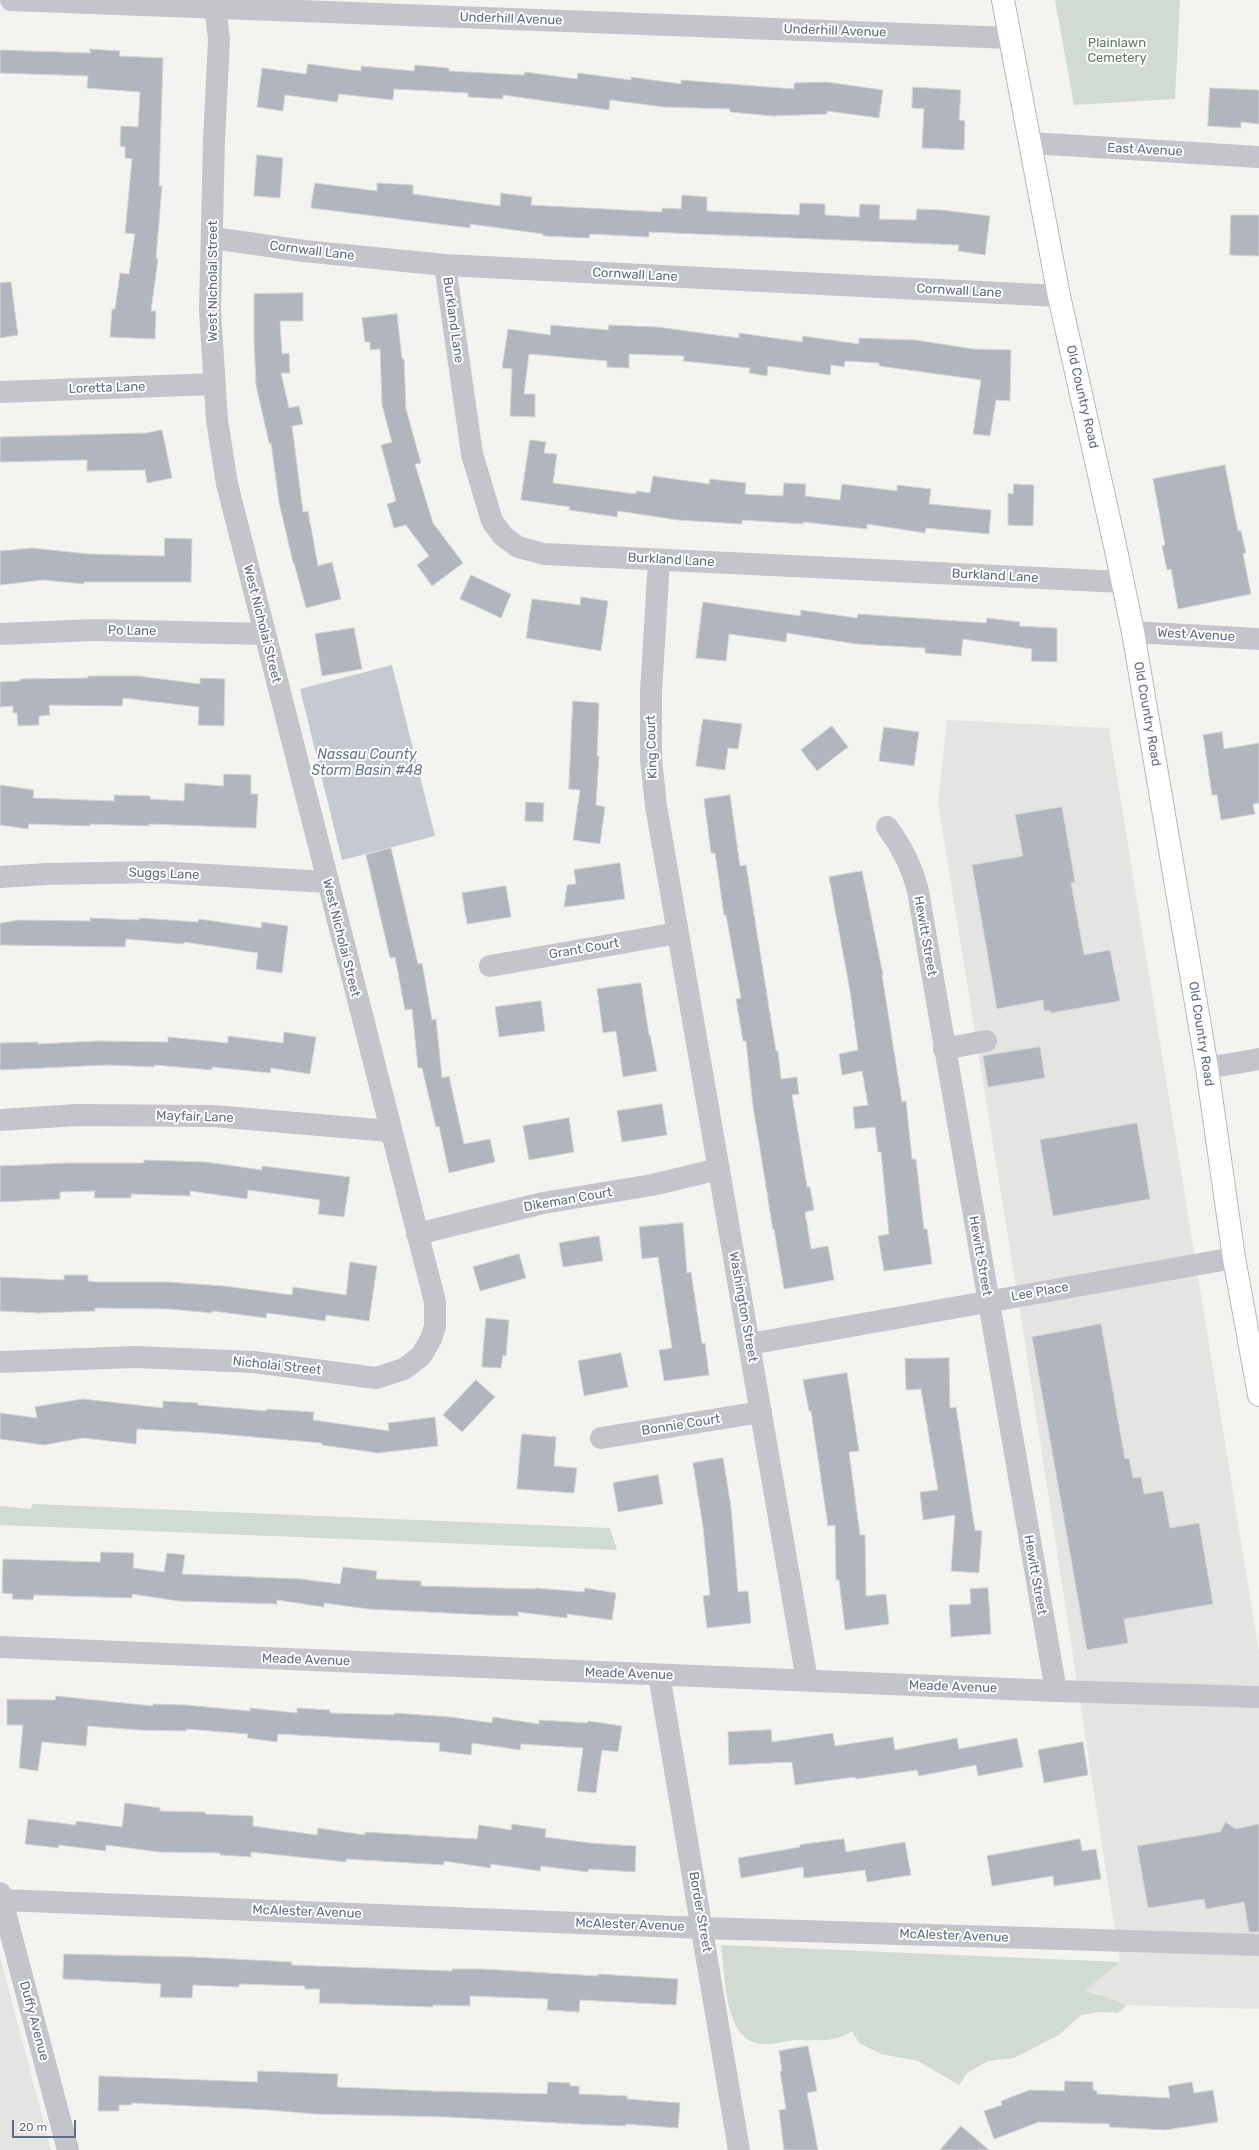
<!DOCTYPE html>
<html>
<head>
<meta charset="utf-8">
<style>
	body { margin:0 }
	#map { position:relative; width:1259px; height:2150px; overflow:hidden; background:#f3f4f0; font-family:Rubik,sans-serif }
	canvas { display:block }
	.scale { position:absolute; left:12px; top:2120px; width:64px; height:18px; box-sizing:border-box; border:2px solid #626b83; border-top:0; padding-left:5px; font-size:12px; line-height:14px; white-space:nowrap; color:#626b83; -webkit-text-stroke:3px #fff; paint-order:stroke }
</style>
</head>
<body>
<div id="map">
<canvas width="1259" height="2150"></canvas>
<div class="scale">20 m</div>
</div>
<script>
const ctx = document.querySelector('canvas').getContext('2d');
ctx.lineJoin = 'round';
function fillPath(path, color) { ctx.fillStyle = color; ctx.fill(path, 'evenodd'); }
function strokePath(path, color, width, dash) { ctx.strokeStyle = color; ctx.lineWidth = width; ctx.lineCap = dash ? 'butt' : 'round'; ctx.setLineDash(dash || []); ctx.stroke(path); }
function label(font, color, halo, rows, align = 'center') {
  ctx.font = font + ' Rubik,sans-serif'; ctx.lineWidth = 4; ctx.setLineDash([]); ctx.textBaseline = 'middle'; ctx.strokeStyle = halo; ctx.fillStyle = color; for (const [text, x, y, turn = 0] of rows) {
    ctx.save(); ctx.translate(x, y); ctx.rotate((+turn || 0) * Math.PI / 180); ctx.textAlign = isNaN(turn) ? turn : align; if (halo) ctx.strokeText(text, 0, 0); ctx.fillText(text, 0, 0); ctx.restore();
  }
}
const built = new Path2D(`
	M 947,720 L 1109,728 L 1259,1652 L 1259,2009 L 1127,2005 L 1105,1998 L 1098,1993 L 1085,1991 L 1120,1962 L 1022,1324 L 938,803 Z
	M 0,1956 L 51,2150 L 0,2150 Z`);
const green = new Path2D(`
	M 1055,0 L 1180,0 L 1175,99 L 1074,105 Z
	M 32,1504 L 610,1528 L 617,1550 L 0,1525 L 0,1506 L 31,1509 Z
	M 721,1945 L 1120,1962 L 1085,1991 C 1100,1994 1113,2000 1127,2005 L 1118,2013 L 1101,2012 L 1081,2015 L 1059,2035 L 1014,2058 L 988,2061 L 967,2073 L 959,2085 L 918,2061 L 881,2054 L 859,2043 L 852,2031 C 835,2043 817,2040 797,2040 C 782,2041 766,2048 751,2041 C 724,2029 725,1971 721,1945 Z`);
const water = new Path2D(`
	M 392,665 L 435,836 L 342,860 L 300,689 Z`);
const building = new Path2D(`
	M 90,49 L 120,51 L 119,56 L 163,58 L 159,186 L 162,186 L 156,258 L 158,259 L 151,311 L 156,311 L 155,339 L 110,337 L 112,309 L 115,309 L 120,273 L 129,274 L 135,234 L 125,233 L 132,159 L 125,158 L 125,147 L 120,146 L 121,126 L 138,127 L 140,92 L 87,88 L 88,76 L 0,73 L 0,50 L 90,53 Z
	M 308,64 L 361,71 L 361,66 L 414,71 L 415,65 L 449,68 L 449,71 L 524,75 L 525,72 L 577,79 L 578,73 L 631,80 L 631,77 L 681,84 L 681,80 L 794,89 L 794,83 L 826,82 L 883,90 L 879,118 L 827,111 L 827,114 L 773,116 L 730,112 L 730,109 L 664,107 L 610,100 L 609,110 L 503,95 L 503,99 L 468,97 L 468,93 L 394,89 L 393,100 L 339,94 L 337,102 L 285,95 L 283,111 L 257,107 L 262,68 L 306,74 Z
	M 913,87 L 961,90 L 959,120 L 965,121 L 964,150 L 922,148 L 924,109 L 912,108 Z
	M 1210,88 L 1259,90 L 1259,124 L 1241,122 L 1241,128 L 1208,126 Z
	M 257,155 L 283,158 L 280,198 L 254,196 Z
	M 315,183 L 377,191 L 377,183 L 413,185 L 413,194 L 500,206 L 501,193 L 532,197 L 531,205 L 662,212 L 662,208 L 681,209 L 682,195 L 707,197 L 707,211 L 799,215 L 800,203 L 825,204 L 825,215 L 859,217 L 860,204 L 880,205 L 879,219 L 916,220 L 917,209 L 942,210 L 990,216 L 985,255 L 958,251 L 959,245 L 649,232 L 649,237 L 590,234 L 589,238 L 543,236 L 543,234 L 470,224 L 470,228 L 311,208 Z
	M 1231,215 L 1259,215 L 1259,256 L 1230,255 Z
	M 11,282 L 18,335 L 0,338 L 0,283 Z
	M 303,293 L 303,321 L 280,321 L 282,354 L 289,353 L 290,373 L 281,373 L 289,408 L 299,406 L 303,424 L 292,426 L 303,512 L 308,511 L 318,566 L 332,562 L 341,599 L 306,608 L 294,563 L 293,563 L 279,502 L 271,443 L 269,443 L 256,385 L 254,339 L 254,294 Z
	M 397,314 L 402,359 L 404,359 L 406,409 L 421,463 L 415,464 L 433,523 L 463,563 L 432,586 L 417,565 L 429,556 L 406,525 L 394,528 L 387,504 L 396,501 L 381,445 L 392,442 L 382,405 L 380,349 L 370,350 L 370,342 L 365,342 L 362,318 Z
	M 551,325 L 608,330 L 609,325 L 657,327 L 739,338 L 739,333 L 802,342 L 803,336 L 859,344 L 859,338 L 915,340 L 974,349 L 1011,350 L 1010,401 L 996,400 L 990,436 L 973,434 L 981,380 L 879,366 L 879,363 L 845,361 L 844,367 L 831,365 L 830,375 L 768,366 L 767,376 L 749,373 L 750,368 L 683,361 L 684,356 L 629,354 L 629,368 L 607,367 L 607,361 L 529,354 L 524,394 L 535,394 L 535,417 L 510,416 L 512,369 L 502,368 L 508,329 L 550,335 Z
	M 162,430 L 172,478 L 147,483 L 145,470 L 87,471 L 87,460 L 0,462 L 0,437 L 146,433 Z
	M 530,440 L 546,442 L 544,453 L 557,454 L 553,483 L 636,494 L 636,491 L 650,493 L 653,476 L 709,484 L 710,479 L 746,483 L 745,494 L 783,496 L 784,483 L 806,484 L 805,496 L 840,500 L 842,484 L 897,491 L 897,485 L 931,489 L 929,504 L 991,510 L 989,534 L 926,528 L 925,533 L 867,524 L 867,529 L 803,522 L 803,524 L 742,520 L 742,524 L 678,520 L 618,511 L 617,517 L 569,510 L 570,507 L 521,500 Z
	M 1225,465 L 1238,531 L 1241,531 L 1246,553 L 1243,554 L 1251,594 L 1178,609 L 1171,569 L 1167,570 L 1162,546 L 1165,545 L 1153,479 Z
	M 1014,484 L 1034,485 L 1033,526 L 1008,525 L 1008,493 L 1013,494 Z
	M 165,538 L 192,539 L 191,582 L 84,582 L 84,584 L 43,580 L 0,585 L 0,551 L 32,548 L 89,554 L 164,556 Z
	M 471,575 L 511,594 L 501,618 L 460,599 Z
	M 581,597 L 608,601 L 601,651 L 526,638 L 532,599 L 580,605 Z
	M 703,602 L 800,616 L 801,610 L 857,618 L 858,614 L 986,623 L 987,618 L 1020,622 L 1019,626 L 1057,628 L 1057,662 L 1031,661 L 1032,649 L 963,639 L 961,656 L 925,653 L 925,648 L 856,644 L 787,633 L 786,642 L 729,634 L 726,661 L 696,658 Z
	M 354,628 L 362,669 L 322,676 L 315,634 Z
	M 88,676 L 138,676 L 200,684 L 200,678 L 225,679 L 224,726 L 198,725 L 199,707 L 123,698 L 122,706 L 49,705 L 50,715 L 39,716 L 39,725 L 18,726 L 17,713 L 13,713 L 13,706 L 0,707 L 0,682 L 20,681 L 20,679 L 88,678 Z
	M 573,701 L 599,703 L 597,756 L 599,756 L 596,805 L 605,807 L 600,844 L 573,840 L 580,790 L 569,789 Z
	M 703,719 L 742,724 L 738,749 L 728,748 L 725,770 L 696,766 Z
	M 832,726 L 848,747 L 817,771 L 801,750 Z
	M 884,727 L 919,732 L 914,766 L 879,761 Z
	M 1222,732 L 1224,749 L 1259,743 L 1259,803 L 1253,804 L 1255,814 L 1221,820 L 1217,795 L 1212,795 L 1203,735 Z
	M 224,774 L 251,775 L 251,794 L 258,794 L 256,828 L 149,824 L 149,826 L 90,824 L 90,826 L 29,824 L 28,829 L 0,825 L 0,785 L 34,790 L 33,798 L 114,801 L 114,795 L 150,796 L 150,799 L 184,801 L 185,783 L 223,786 Z
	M 730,795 L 740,866 L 746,865 L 776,1051 L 778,1051 L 781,1079 L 797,1077 L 799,1094 L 792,1095 L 807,1187 L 810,1187 L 814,1210 L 805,1212 L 811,1249 L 828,1246 L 834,1280 L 784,1289 L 774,1229 L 773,1230 L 753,1106 L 746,1041 L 743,1041 L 736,999 L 741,998 L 726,915 L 724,915 L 715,853 L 711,853 L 704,799 Z
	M 526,802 L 544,803 L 543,822 L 525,821 Z
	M 1062,807 L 1075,882 L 1071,883 L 1084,955 L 1110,950 L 1120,1001 L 1050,1013 L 1050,1010 L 1044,1011 L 1043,1000 L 997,1009 L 972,865 L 1023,856 L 1015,815 Z
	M 391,848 L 418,964 L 422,963 L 432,1020 L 436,1019 L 442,1078 L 449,1076 L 464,1144 L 490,1139 L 495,1162 L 449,1173 L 439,1126 L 436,1127 L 422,1068 L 418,1068 L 412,1009 L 405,1010 L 395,957 L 390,958 L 366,855 Z
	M 620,863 L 625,899 L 564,907 L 567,885 L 576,884 L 574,870 Z
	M 862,871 L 883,975 L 882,975 L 902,1102 L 906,1101 L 912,1159 L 916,1159 L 924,1229 L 927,1229 L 932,1264 L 884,1271 L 878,1236 L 889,1234 L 881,1152 L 878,1152 L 875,1127 L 855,1129 L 853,1107 L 868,1105 L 862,1071 L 842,1075 L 839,1054 L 858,1050 L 850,991 L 829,877 Z
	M 506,886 L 511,917 L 467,924 L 462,893 Z
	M 90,918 L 139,920 L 139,918 L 198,922 L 199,919 L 261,928 L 262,922 L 288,926 L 282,973 L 256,969 L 258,953 L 184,942 L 184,944 L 126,939 L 125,947 L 0,945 L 0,923 L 19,920 L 90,921 Z
	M 641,983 L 649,1035 L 650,1035 L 657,1071 L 623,1077 L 616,1031 L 603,1033 L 597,989 Z
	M 541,1001 L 545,1031 L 499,1037 L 495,1007 Z
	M 284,1032 L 316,1037 L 310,1074 L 271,1068 L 270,1073 L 212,1067 L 212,1070 L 154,1065 L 154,1067 L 108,1065 L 0,1070 L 0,1043 L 38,1042 L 38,1044 L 97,1041 L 168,1042 L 168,1037 L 228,1043 L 228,1036 L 283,1043 Z
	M 1040,1047 L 1045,1078 L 988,1087 L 983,1056 Z
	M 662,1104 L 667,1135 L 622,1142 L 617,1111 Z
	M 569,1118 L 574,1152 L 529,1160 L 523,1126 Z
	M 1137,1123 L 1150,1199 L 1053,1216 L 1040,1140 Z
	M 144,1160 L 206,1162 L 262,1170 L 262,1166 L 350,1177 L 344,1217 L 318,1214 L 320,1200 L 248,1190 L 247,1199 L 190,1191 L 190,1196 L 131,1194 L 131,1198 L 94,1198 L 95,1191 L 60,1192 L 60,1199 L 0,1202 L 0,1166 L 68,1163 L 144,1163 Z
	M 683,1223 L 687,1273 L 691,1272 L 702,1344 L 705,1343 L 709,1375 L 664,1381 L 659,1350 L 672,1348 L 658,1257 L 642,1259 L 639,1227 Z
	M 599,1236 L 603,1261 L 563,1267 L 559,1243 Z
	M 519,1254 L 526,1278 L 480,1291 L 473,1267 Z
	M 350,1262 L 377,1266 L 369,1321 L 326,1315 L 325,1321 L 267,1313 L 266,1318 L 212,1311 L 212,1313 L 169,1309 L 95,1308 L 95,1311 L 39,1313 L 0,1311 L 0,1277 L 64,1280 L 64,1275 L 88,1275 L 88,1281 L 95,1282 L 168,1282 L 224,1286 L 292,1295 L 293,1287 L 346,1295 Z
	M 486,1318 L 509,1320 L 506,1356 L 503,1355 L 501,1368 L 482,1367 Z
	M 1101,1324 L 1125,1459 L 1129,1458 L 1133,1478 L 1141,1477 L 1144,1494 L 1163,1491 L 1170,1528 L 1199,1523 L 1213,1604 L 1124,1619 L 1128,1643 L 1087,1650 L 1032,1337 Z
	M 621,1353 L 628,1387 L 584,1396 L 578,1361 Z
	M 949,1358 L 950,1408 L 956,1407 L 975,1530 L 982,1531 L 979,1573 L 951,1571 L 955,1515 L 923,1520 L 920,1492 L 938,1490 L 921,1389 L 906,1390 L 905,1359 Z
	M 847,1373 L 859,1451 L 849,1452 L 860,1535 L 865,1535 L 866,1596 L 886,1594 L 889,1624 L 845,1630 L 839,1580 L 836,1580 L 835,1525 L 828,1526 L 811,1411 L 809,1411 L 803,1380 Z
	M 476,1380 L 495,1397 L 462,1432 L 443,1415 Z
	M 83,1399 L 163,1408 L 163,1401 L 198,1403 L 198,1405 L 266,1411 L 266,1409 L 314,1412 L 313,1420 L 389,1431 L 388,1423 L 435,1417 L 438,1446 L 378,1453 L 322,1445 L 322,1443 L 208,1433 L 137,1429 L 136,1444 L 83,1438 L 44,1445 L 0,1439 L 0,1413 L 37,1418 L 35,1407 Z
	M 522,1434 L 556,1437 L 554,1466 L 577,1468 L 574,1493 L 517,1489 Z
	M 723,1458 L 731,1507 L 738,1592 L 748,1591 L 751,1623 L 707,1628 L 703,1596 L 710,1595 L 703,1527 L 693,1463 Z
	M 658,1475 L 663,1504 L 618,1512 L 613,1483 Z
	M 101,1552 L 134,1553 L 133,1568 L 164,1572 L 167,1553 L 185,1555 L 182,1574 L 301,1579 L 340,1584 L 343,1567 L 377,1571 L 376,1579 L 421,1581 L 421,1586 L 536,1589 L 536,1588 L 584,1592 L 585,1588 L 616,1593 L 612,1620 L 567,1614 L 567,1618 L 518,1612 L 518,1616 L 486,1615 L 368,1609 L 324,1603 L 324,1607 L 277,1600 L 277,1604 L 178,1601 L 132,1594 L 132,1598 L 34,1595 L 33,1600 L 12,1599 L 13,1594 L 2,1593 L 3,1559 L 100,1562 Z
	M 988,1588 L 991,1634 L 951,1637 L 949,1605 L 971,1604 L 970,1589 Z
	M 56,1696 L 153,1706 L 153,1704 L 186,1705 L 250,1711 L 250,1708 L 297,1713 L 297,1708 L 330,1710 L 330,1713 L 394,1715 L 394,1713 L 451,1717 L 492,1723 L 493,1717 L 539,1724 L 539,1720 L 587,1723 L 588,1721 L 622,1726 L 618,1752 L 602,1750 L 596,1793 L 577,1791 L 583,1748 L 521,1744 L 520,1750 L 472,1743 L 471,1755 L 439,1751 L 440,1743 L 278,1734 L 277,1742 L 247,1738 L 248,1734 L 186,1729 L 186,1731 L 139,1730 L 88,1726 L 86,1746 L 42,1742 L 38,1771 L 19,1768 L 23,1725 L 7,1725 L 7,1699 L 55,1700 Z
	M 771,1730 L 772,1742 L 833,1733 L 835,1746 L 893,1737 L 895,1750 L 957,1738 L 959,1749 L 1017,1738 L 1023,1767 L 978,1776 L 976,1765 L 919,1776 L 917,1770 L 856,1779 L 855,1777 L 795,1785 L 792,1762 L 729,1765 L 728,1732 Z
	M 1083,1742 L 1088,1775 L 1044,1783 L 1038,1750 Z
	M 125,1803 L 160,1808 L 160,1811 L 205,1812 L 205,1814 L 253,1816 L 253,1826 L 317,1835 L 318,1828 L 365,1835 L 365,1832 L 477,1839 L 479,1825 L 511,1830 L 512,1824 L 546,1829 L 545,1837 L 590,1843 L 636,1846 L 635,1872 L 589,1869 L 588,1872 L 541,1866 L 540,1871 L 491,1864 L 490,1868 L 444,1861 L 444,1865 L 346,1859 L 346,1862 L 251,1852 L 251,1857 L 220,1855 L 220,1853 L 159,1852 L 106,1845 L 106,1851 L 59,1845 L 58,1848 L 25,1844 L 28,1819 L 76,1825 L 76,1821 L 122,1827 Z
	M 1226,1822 L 1235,1829 L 1259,1824 L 1259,1932 L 1249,1932 L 1244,1902 L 1206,1909 L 1204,1899 L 1148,1908 L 1137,1846 L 1220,1832 Z
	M 844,1839 L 846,1852 L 905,1842 L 911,1875 L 867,1882 L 865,1870 L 804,1878 L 803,1867 L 741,1878 L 738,1858 L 800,1847 L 800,1845 Z
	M 1080,1839 L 1082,1851 L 1096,1849 L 1101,1879 L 1054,1886 L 1053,1876 L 992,1886 L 987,1856 Z
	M 64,1954 L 193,1957 L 292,1962 L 291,1965 L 452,1971 L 452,1969 L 483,1969 L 598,1976 L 598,1974 L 678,1979 L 676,2005 L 580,2000 L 579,2012 L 547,2010 L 548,1999 L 470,1996 L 470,2006 L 433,2005 L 433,2007 L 319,2003 L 320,1989 L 305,1989 L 305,1986 L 239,1984 L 239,1987 L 193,1985 L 192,1998 L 160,1997 L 161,1984 L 63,1979 Z
	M 808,2046 L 817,2091 L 807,2093 L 818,2150 L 784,2150 L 779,2110 L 786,2109 L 780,2071 L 782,2071 L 779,2051 Z
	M 258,2071 L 338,2074 L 337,2087 L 432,2091 L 547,2094 L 548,2082 L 570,2083 L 570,2086 L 579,2086 L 579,2094 L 627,2096 L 627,2099 L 680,2103 L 678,2128 L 626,2124 L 626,2126 L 577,2124 L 448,2117 L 314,2114 L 269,2110 L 132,2103 L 131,2105 L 119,2105 L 119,2111 L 98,2111 L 99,2076 L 257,2082 Z
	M 1065,2081 L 1093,2082 L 1093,2090 L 1097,2091 L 1097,2094 L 1170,2098 L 1168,2086 L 1192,2082 L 1194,2093 L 1213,2090 L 1218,2122 L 1165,2130 L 1109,2127 L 1110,2124 L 1039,2122 L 994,2139 L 984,2111 L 1002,2105 L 1001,2101 L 1030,2090 L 1064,2091 Z
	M 961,2126 L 989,2150 L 940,2150 Z`);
const minor = new Path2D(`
	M 11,0 L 1011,38
	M 1031,143 L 1259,157
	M 213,238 L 304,251 L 445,265 L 1059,296
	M 445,265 L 472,454 L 492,521 L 503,536 L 518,547 L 544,554 L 1122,582
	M 0,392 L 215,384
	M 659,560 L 651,692 L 651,759 L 656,806 L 807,1680
	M 1133,632 L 1259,639
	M 0,634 L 94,630 L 265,634
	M 887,827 C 902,847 912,866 918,891 L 1056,1691
	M 0,877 L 47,874 L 157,872 L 327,882
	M 490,966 L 678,933
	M 944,1049 L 986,1041
	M 1207,1068 L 1259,1059
	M 0,1120 L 77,1115 L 213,1116 L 390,1131
	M 417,1234 L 543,1203 L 652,1185 L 719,1169
	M 750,1344 L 1234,1258
	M 0,1362 L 135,1357 L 254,1362 L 376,1378 L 404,1369 L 421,1356 L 431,1339 L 435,1326 L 435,1302 L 227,484 L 217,420 L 210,311 L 214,140 L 219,39 L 214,0
	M 601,1438 L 761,1412
	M 0,1647 L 1056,1691 L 1259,1697
	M 659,1675 L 739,2150
	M 0,1893 L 68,2150
	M 2,1900 L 703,1928 L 1259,1945`);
const major = new Path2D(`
	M 1003,0 L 1059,296 L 1116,550 L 1133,632 L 1207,1068 L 1234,1258 L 1259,1395`);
const streetNames = [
	["Underhill Avenue",511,19,2],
	["Underhill Avenue",835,31,2],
	["East Avenue",1145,150,3],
	["Cornwall Lane",312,251,7],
	["Cornwall Lane",635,275,3],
	["West Nicholai Street",213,281,-90],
	["Cornwall Lane",959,291,3],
	["Burkland Lane",453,320,82],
	["Loretta Lane",107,388,-2],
	["Old Country Road",1082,397,77],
	["Burkland Lane",671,560,3],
	["Burkland Lane",995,576,3],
	["West Nicholai Street",262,624,76],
	["Po Lane",132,631,1],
	["West Avenue",1196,635,3],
	["Old Country Road",1147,714,80],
	["King Court",652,747,-92],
	["Suggs Lane",164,874,2],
	["Hewitt Street",925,936,80],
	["West Nicholai Street",341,938,76],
	["Grant Court",584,949,-10],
	["Old Country Road",1201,1034,81],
	["Mayfair Lane",195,1117,2],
	["Dikeman Court",568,1200,-10],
	["Hewitt Street",980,1256,80],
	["Lee Place",1040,1292,-10],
	["Washington Street",743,1307,80],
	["Nicholai Street",277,1366,6],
	["Bonnie Court",681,1425,-9],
	["Hewitt Street",1035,1575,80],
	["Meade Avenue",306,1660,2],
	["Meade Avenue",629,1674,2],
	["Meade Avenue",953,1687,2],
	["McAlester Avenue",307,1912,2],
	["Border Street",700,1912,80],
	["McAlester Avenue",630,1925,2],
	["McAlester Avenue",954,1936,2],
	["Duffy Avenue",34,2021,75]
];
const parkNames = [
	["Plainlawn",1117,43],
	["Cemetery",1117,58]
];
const waterNames = [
	["Nassau County",367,755],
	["Storm Basin #48",367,771]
];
fillPath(built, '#e4e5e3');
fillPath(green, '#d2dbd1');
fillPath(water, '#c5cad2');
fillPath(building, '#b1b5bd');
strokePath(building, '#d5d5d3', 1);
strokePath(major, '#b6b8be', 24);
strokePath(minor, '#c4c5ca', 22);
strokePath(major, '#fff', 22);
label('13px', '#626b83', '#fff', streetNames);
label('13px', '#617963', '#fff', parkNames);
label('italic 14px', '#66788e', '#fff', waterNames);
</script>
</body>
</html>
